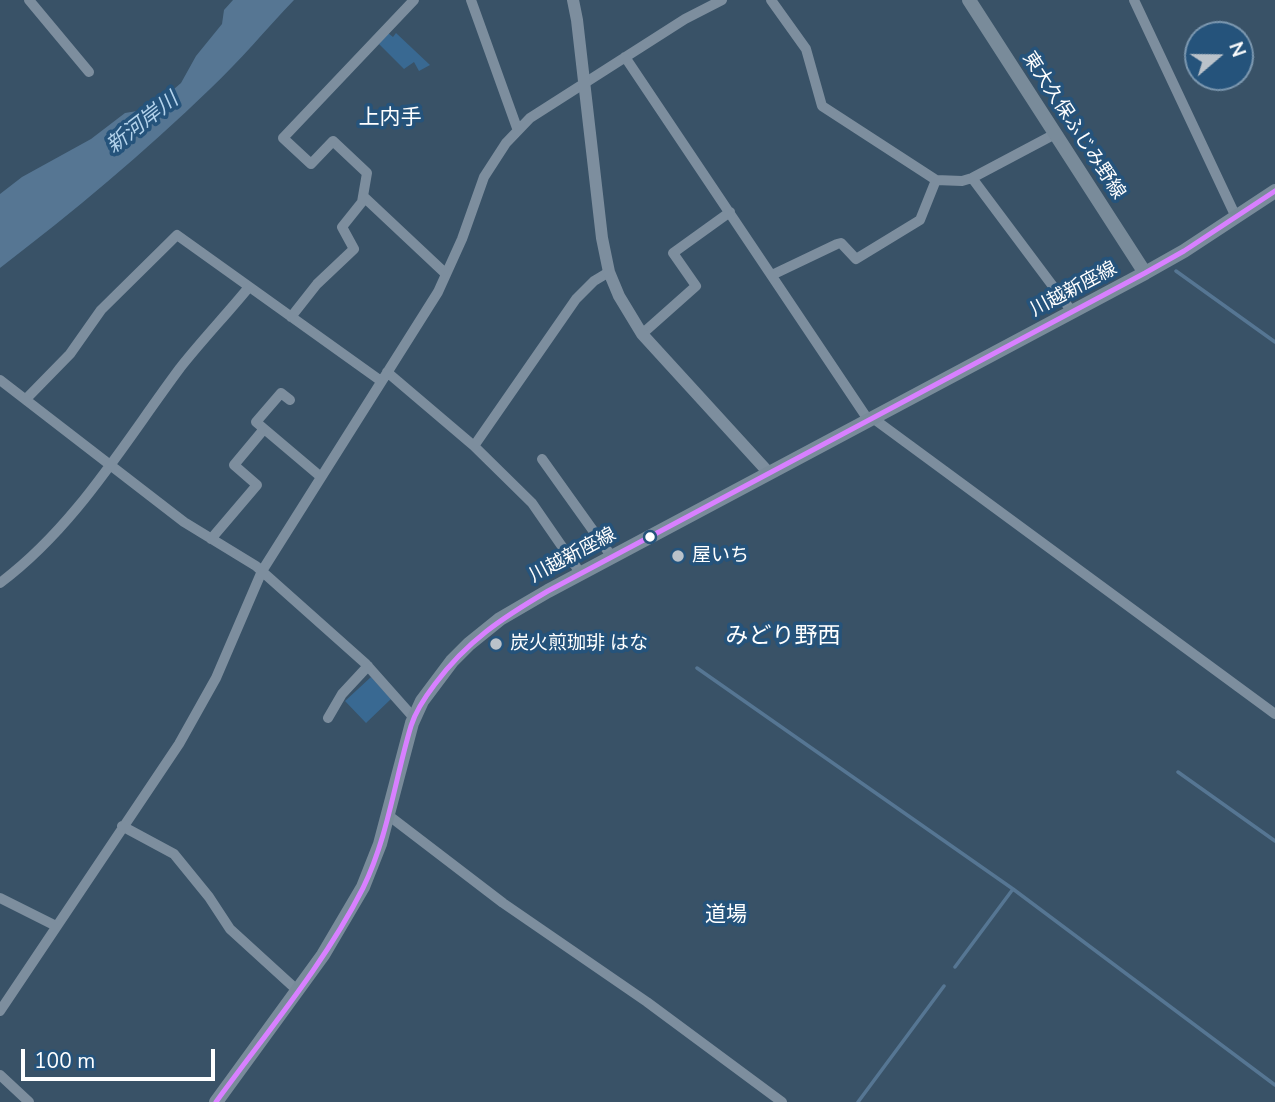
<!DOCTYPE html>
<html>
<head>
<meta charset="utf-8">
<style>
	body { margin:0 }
	#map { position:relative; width:1275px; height:1102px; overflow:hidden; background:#395267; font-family:"Nunito Sans",sans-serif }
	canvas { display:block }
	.north { position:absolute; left:1184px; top:21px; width:70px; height:70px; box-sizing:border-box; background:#25537b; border:2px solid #7c98b0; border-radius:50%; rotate:70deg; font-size:19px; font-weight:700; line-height:28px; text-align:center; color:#fff }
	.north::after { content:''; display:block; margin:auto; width:24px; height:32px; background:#bac2ca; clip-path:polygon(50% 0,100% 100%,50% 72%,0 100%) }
	.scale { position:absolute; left:21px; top:1049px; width:194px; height:32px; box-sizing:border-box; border:4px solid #fff; border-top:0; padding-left:9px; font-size:21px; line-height:24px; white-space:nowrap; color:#fff; -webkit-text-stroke:5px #25537b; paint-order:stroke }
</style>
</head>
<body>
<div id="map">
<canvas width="1275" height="1102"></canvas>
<div class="north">N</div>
<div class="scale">100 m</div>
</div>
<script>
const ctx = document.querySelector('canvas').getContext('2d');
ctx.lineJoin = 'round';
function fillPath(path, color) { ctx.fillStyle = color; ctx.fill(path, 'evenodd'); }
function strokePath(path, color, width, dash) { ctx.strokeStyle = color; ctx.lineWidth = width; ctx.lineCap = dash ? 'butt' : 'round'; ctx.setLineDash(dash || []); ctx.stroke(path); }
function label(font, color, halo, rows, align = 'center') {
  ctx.font = font + ' "Nunito Sans","Noto Sans JP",sans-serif'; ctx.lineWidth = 7; ctx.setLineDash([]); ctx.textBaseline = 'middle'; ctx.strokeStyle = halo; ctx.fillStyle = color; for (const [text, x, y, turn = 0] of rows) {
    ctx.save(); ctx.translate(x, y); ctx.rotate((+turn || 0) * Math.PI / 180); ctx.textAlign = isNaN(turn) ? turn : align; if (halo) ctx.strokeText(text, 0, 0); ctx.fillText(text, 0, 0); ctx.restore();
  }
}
const green = new Path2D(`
	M 388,33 L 393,37 L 396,33 L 430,65 L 419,71 L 414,62 L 404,69 L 379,44 Z
	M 371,677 L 391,699 L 366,723 L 345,701 Z`);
const water = new Path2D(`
	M 233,0 L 294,0 C 266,29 240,61 210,89 C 144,153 73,212 0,268 L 0,194 L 22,177 L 91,139 L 125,113 L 143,110 L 155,105 L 167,95 L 181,83 L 196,56 L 222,24 L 224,10 Z`);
const stream = new Path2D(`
	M 1176,271 L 1275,342
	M 697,668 L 1013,889 L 1275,1085
	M 1178,772 L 1275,841
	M 955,967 L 1013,889
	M 858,1102 L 944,986`);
const minor = new Path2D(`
	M 29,0 L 89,72
	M 471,0 L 517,128
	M 771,0 L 806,49 L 822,106 L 936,180 L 962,181 L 972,178 L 1055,134
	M 1134,0 L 1236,217
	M 625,57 L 869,421
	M 972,178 L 1073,313
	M 364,197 L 446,274
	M 772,275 L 837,244 L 841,243 L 856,259 L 920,220 L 936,180
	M 291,317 L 317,284 L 354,249 L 342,227 L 362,202 L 367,173 L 333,141 L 311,164 L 283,138 L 414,0
	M 642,334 L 696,286 L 673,253 L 730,212
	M 387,372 L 474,446 L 532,503 L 581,574
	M 0,380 L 184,522 L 256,566 L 366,664 L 414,718
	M 26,399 L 70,354 L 101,310 L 177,235 L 381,381
	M 290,400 L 281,393 L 256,422 L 321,477
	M 874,419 L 1275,714
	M 474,446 L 576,299 L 594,281 L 609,272
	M 542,459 L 612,557
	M 211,539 L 257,485 L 234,465 L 264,429
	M 0,583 C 76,526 124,443 180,368 C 202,340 227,314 249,287
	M 328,718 L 342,694 L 368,666
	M 388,815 L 503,903 L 647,1002 L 782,1102
	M 122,826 L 174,854 L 209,897 L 230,929 L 298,991
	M 0,898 L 56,926
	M 0,1011 L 179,744 L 216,678 L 262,571 L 438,292 L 462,239 L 484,177 L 506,143 L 530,118 L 685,19 L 722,0
	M 0,1075 L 29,1102`);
const tertiary = new Path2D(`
	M 573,0 L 577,20 L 602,238 L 609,272 L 619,296 L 642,334 L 769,473`);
const secondary = new Path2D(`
	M 969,0 L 1145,273
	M 216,1102 L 323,955 L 363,887 L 380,844 L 412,723 L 422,701 L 452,661 L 469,644 L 500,619 L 548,591 L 1145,273 L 1184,251 L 1275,191`);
const bus1 = new Path2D(`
	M 216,1102 C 266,1033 324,965 363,888 C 388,837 395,779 411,726 C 416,710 425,697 435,684 C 467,641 502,618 548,591 L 1145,273 L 1184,251 L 1275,191`);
const markers = [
	[650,537,6,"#fff"],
	[678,556,7,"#bac2ca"],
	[496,644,7,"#bac2ca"]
];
const streetNames = [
	["東大久保ふじみ野線",1073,126,57],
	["川越新座線",1074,290,-28],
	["川越新座線",573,556,-28]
];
const poiNames = [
	["屋いち",692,556],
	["炭火煎珈琲 はな",510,644]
];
const neighbourhoodNames = [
	["上内手",390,119],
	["道場",726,916]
];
const waterNames = [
	["新河岸川",143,124,-38]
];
const quarterNames = [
	["みどり野西",783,637]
];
fillPath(green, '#396992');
fillPath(water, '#567693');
strokePath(stream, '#567693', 3.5);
strokePath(minor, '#7d8e9e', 10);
strokePath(tertiary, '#7d8e9e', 12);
strokePath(secondary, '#798b9a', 14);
strokePath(bus1, '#d880ff', 5);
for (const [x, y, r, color] of markers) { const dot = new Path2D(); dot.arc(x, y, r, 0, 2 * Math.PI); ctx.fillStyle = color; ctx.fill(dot); strokePath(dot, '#25537b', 2.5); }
label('19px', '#fff', '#25537b', streetNames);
label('19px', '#fff', '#25537b', poiNames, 'left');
label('21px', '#fff', '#25537b', neighbourhoodNames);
label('italic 21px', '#b4d3ec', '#25537b', waterNames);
label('23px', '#fff', '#25537b', quarterNames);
</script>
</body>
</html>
